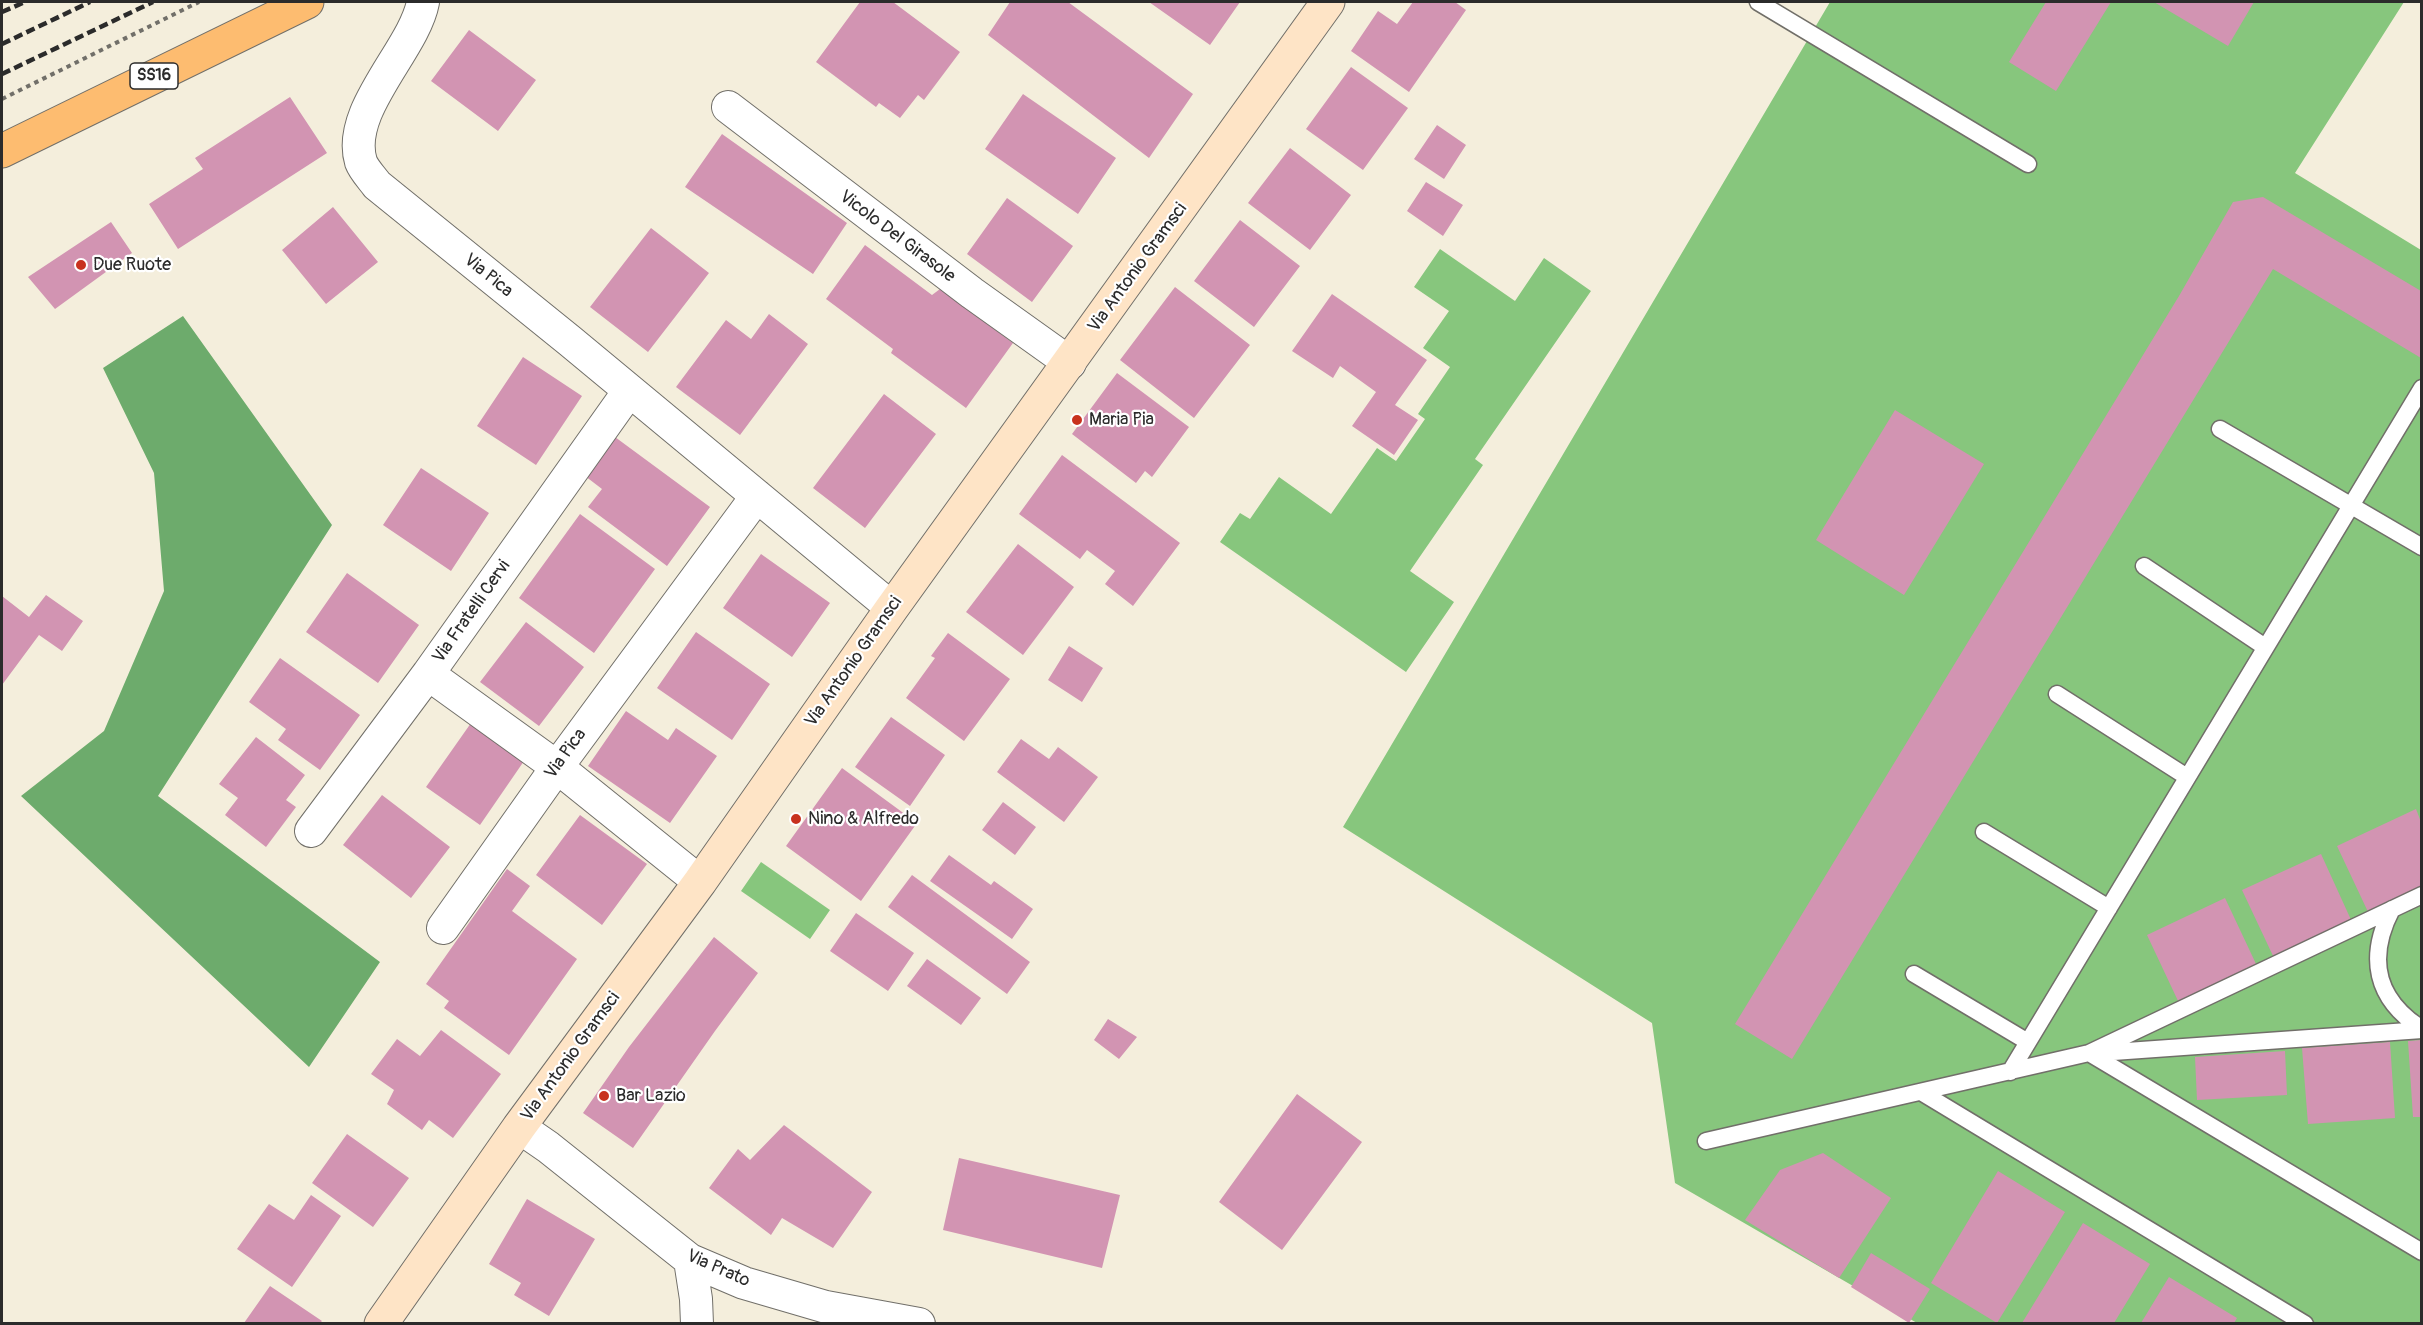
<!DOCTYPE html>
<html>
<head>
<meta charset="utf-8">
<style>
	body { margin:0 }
	#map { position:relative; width:2423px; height:1325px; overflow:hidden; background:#f4eedc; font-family:Pangolin,sans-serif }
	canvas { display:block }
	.frame { position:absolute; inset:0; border:3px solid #2b2b2b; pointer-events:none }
</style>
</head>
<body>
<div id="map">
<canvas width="2423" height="1325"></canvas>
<div class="frame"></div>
</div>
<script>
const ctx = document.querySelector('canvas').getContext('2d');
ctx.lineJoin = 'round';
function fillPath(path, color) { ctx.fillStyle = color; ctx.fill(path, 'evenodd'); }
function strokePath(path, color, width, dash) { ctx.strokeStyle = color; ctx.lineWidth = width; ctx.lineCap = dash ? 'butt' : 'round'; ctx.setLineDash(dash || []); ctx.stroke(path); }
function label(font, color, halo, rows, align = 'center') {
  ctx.font = font + ' Pangolin,sans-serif'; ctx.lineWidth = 4.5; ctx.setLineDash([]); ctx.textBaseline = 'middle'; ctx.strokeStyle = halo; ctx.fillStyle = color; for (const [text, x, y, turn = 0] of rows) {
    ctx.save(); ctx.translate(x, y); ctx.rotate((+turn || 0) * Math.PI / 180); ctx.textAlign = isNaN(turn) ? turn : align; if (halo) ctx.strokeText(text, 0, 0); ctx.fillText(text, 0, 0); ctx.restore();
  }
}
const green = new Path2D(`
	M 1830,2 L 2404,2 L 2295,173 L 2421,250 L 2421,1323 L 1917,1323 L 1675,1183 L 1652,1023 L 1343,827 Z
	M 1440,249 L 1515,301 L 1544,258 L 1591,291 L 1475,459 L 1483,465 L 1410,571 L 1454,602 L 1406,672 L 1220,542 L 1240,513 L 1250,519 L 1279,477 L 1331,514 L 1377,448 L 1396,461 L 1425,419 L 1418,414 L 1450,367 L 1423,348 L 1449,311 L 1414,287 Z
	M 761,862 L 830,910 L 810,939 L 741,891 Z`);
const forest = new Path2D(`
	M 183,316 L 332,525 L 158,796 L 380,962 L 309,1067 L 21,796 L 104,731 L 164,591 L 154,473 L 103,368 Z`);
const building = new Path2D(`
	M 860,2 L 893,2 L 960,52 L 924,100 L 918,95 L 900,118 L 879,103 L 876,107 L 816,62 Z
	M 1010,2 L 1068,2 L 1193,94 L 1149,158 L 988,35 Z
	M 1149,2 L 1240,2 L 1210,45 Z
	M 1413,2 L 1455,2 L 1466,10 L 1409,92 L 1351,51 L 1378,11 L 1397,24 Z
	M 2046,2 L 2111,2 L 2056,91 L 2009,62 Z
	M 2154,2 L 2254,2 L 2228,46 Z
	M 469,30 L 536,80 L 498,131 L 431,81 Z
	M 1351,67 L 1408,108 L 1363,170 L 1306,129 Z
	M 1023,94 L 1116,158 L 1078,214 L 985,149 Z
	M 290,97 L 327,153 L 178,249 L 149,204 L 203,169 L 195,158 Z
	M 1437,125 L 1466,145 L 1444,179 L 1414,159 Z
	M 722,134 L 847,223 L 813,274 L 685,187 Z
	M 1290,148 L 1351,195 L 1310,250 L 1248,203 Z
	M 1426,182 L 1463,205 L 1443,236 L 1407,211 Z
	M 2263,197 L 2421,291 L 2421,358 L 2273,269 L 1792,1059 L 1735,1024 L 2179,296 L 2233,202 Z
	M 1007,198 L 1073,246 L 1032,302 L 967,254 Z
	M 333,207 L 378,262 L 326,304 L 282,250 Z
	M 1240,220 L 1300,266 L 1254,327 L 1194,281 Z
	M 111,222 L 132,253 L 55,309 L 28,277 Z
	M 651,228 L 709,273 L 648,352 L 590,307 Z
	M 865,245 L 932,295 L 940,289 L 1013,343 L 966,408 L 891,353 L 893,349 L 826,299 Z
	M 1175,287 L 1250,345 L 1194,418 L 1120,360 Z
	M 1332,294 L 1427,360 L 1395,405 L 1418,420 L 1394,455 L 1352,426 L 1376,392 L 1340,366 L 1333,378 L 1292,351 Z
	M 769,314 L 808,344 L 740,435 L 676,387 L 726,320 L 751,339 Z
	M 523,357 L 582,396 L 536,465 L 477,426 Z
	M 1117,373 L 1189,427 L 1152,477 L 1145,471 L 1136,483 L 1072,434 Z
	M 884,394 L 936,434 L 865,528 L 813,488 Z
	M 1895,410 L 1984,464 L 1904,595 L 1816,540 Z
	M 615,437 L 710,507 L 667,566 L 588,507 L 602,489 L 585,476 Z
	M 1062,455 L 1180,543 L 1133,606 L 1105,584 L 1115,571 L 1087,550 L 1080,559 L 1019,514 Z
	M 421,468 L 489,513 L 451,571 L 383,525 Z
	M 580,514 L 655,569 L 594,653 L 519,598 Z
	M 1018,544 L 1074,587 L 1023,655 L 966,612 Z
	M 761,554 L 830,603 L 792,657 L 723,608 Z
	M 347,573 L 419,625 L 378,683 L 306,632 Z
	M 46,595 L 83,621 L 62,651 L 39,635 L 2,685 L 2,596 L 29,617 Z
	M 526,622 L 584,667 L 539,726 L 480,682 Z
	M 696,632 L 770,684 L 732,740 L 657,688 Z
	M 948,633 L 1010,679 L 964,741 L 906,698 L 935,658 L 931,656 Z
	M 1069,646 L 1103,668 L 1082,702 L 1048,680 Z
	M 280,658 L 360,715 L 320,770 L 278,740 L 286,729 L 249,702 Z
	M 626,711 L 668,740 L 676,728 L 717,756 L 670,823 L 588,766 Z
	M 891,717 L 945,755 L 910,806 L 855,767 Z
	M 471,723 L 524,761 L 480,825 L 426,787 Z
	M 256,737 L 305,775 L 286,800 L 296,807 L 266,847 L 225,815 L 238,798 L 219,784 Z
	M 1021,739 L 1049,759 L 1058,747 L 1098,777 L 1064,822 L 997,772 Z
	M 842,768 L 917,823 L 861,901 L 786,846 Z
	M 382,795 L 450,847 L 411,898 L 343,845 Z
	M 1003,802 L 1036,827 L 1015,855 L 982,830 Z
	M 2416,809 L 2421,822 L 2421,889 L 2369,914 L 2337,846 Z
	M 580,815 L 647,864 L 602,925 L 536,875 Z
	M 2321,854 L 2352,922 L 2274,958 L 2242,890 Z
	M 949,855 L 991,885 L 994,881 L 1033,909 L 1012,939 L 930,881 Z
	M 507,869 L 530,886 L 512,911 L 577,959 L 509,1055 L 444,1008 L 449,1001 L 426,984 Z
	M 912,875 L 1030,962 L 1007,994 L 888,907 Z
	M 2225,898 L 2257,966 L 2179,1003 L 2147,935 Z
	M 856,913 L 914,953 L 888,991 L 830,951 Z
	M 714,937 L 758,973 L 715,1031 L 633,1148 L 583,1113 L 629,1047 Z
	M 927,959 L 981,998 L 961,1025 L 907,986 Z
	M 1108,1019 L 1137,1037 L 1119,1059 L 1094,1040 Z
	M 441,1030 L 501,1074 L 453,1138 L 429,1120 L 422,1130 L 387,1104 L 394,1090 L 371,1074 L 397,1039 L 420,1056 Z
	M 2421,1040 L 2421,1117 L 2413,1117 L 2408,1041 Z
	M 2390,1042 L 2395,1118 L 2308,1124 L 2302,1048 Z
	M 2285,1051 L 2287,1095 L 2197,1100 L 2195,1057 Z
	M 1297,1094 L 1362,1142 L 1282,1250 L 1219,1202 Z
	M 784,1125 L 872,1192 L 833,1248 L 782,1218 L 771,1235 L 709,1188 L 738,1149 L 750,1160 Z
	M 347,1134 L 409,1178 L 373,1227 L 312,1183 Z
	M 1823,1153 L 1891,1198 L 1839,1278 L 1745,1220 L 1780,1170 Z
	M 959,1158 L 1120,1195 L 1102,1268 L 943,1230 Z
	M 1998,1171 L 2065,1212 L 1997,1323 L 1931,1283 Z
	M 311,1195 L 341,1216 L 292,1287 L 237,1249 L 269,1204 L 294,1220 Z
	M 527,1199 L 595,1239 L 549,1316 L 514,1295 L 521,1283 L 489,1264 Z
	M 2083,1223 L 2150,1264 L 2114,1323 L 2022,1323 Z
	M 1871,1253 L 1930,1289 L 1909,1323 L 1851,1287 Z
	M 2169,1277 L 2237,1318 L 2234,1323 L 2141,1323 Z
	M 270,1286 L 322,1321 L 320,1323 L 244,1323 Z`);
const path = new Path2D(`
	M 2,99 L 199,2`);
const lane = new Path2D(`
	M 1758,2 L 2028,164
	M 2220,429 L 2422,547
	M 2144,566 L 2265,647
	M 2057,694 L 2187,777
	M 1984,832 L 2109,908
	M 2392,909 C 2367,957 2375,999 2422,1029
	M 1914,974 L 2028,1042
	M 2089,1053 L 2422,1252
	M 2099,1053 L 2422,1030
	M 2010,1072 L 2422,388
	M 1921,1092 L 2305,1324
	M 1706,1141 L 2089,1053 L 2422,895`);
const street = new Path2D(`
	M 423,2 C 414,50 345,110 361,162 C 364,170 372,178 377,185 L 570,341 L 892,608
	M 728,107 L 972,293 L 1070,363
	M 428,674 L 557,767 L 700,882
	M 311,831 L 428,674 L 629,391
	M 443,928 L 557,767 L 757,496
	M 519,1127 L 548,1147 L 690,1260 L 744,1283 L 826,1307 L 919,1324
	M 690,1260 L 696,1299 L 697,1324`);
const secondary = new Path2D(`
	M 381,1324 L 519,1127 L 700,882 L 892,608 L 1328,2`);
const primary = new Path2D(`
	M 2,151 L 307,2`);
const rail = new Path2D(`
	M 2,12 L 25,2
	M 2,44 L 90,2
	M 2,74 L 153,2`);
const markers = [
	[81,265,6,"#c8321e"],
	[1077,420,6,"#c8321e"],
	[796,819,6,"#c8321e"],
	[604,1096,6,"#c8321e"]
];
const shields = [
	[154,76,48]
];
const shieldNames = [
	["SS16",154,76]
];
const streetNames = [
	["Vicolo Del Girasole",897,237,37],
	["Via Antonio Gramsci",1138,268,-54],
	["Via Pica",488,276,39],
	["Via Fratelli Cervi",472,612,-55],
	["Via Antonio Gramsci",854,662,-55],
	["Via Pica",566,754,-54],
	["Via Antonio Gramsci",571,1057,-54],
	["Via Prato",718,1269,24]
];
const poiNames = [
	["Due Ruote",93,265],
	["Maria Pia",1089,420],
	["Nino & Alfredo",808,819],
	["Bar Lazio",616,1096]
];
fillPath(green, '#87c67d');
fillPath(forest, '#6dab6c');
fillPath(building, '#d294b2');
strokePath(lane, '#716f69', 19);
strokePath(street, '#716f69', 34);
strokePath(secondary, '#716f69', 35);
strokePath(primary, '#716f69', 35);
strokePath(path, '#716f69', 4, [4.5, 4.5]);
strokePath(lane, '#fff', 16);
strokePath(street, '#fff', 32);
strokePath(secondary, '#fee4c6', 33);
strokePath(primary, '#fdbc70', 33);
strokePath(rail, '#2b2b2b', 4.5, [9, 4.5]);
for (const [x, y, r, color] of markers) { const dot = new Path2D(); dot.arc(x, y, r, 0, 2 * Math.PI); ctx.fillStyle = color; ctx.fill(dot); strokePath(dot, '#fff', 2); }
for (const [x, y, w] of shields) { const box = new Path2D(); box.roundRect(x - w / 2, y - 13, w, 26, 4.5); ctx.fillStyle = '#fff'; ctx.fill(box); strokePath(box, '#2b2b2b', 1.5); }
label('bold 16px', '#2b2b2b', null, shieldNames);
label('18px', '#2b2b2b', '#fff', streetNames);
label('18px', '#2b2b2b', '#fff', poiNames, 'left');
</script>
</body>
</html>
